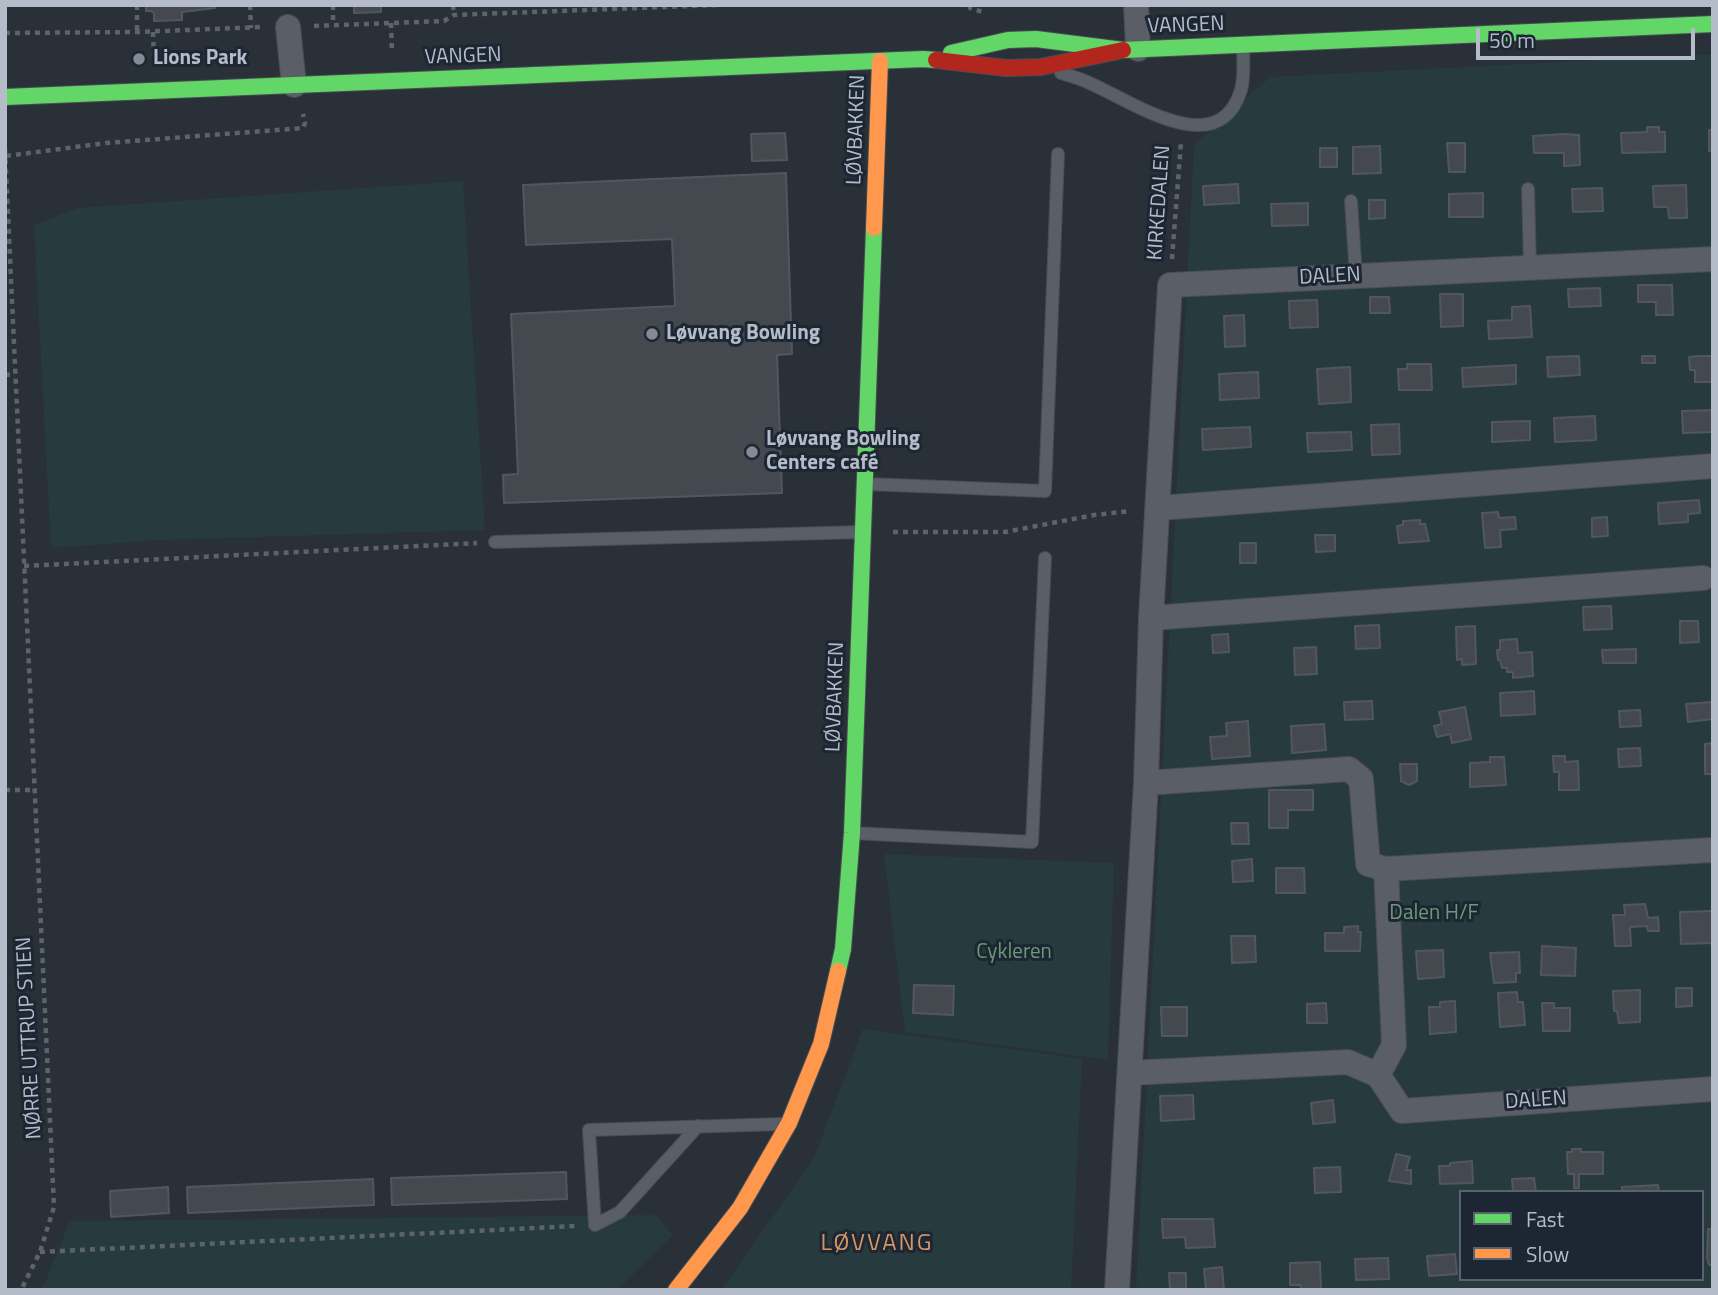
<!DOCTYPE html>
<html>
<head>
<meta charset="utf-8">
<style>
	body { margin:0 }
	#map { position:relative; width:1718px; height:1295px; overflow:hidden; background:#2a3038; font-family:"Titillium Web",sans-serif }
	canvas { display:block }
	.frame { position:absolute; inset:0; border:7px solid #b4bcc9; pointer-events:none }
	.legend { position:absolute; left:1459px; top:1190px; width:245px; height:91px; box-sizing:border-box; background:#1d2633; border:2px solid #59626f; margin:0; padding:9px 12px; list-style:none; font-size:21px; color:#b4bcc9 }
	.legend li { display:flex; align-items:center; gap:14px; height:35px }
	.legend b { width:35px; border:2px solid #59626f }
	.scale { position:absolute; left:1476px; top:28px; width:219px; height:32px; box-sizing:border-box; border:4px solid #b4bcc9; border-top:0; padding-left:9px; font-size:21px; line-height:24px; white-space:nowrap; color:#b4bcc9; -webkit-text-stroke:5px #1d2633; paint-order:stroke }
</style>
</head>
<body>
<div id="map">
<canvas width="1718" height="1295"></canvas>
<div class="frame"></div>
<ul class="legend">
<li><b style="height:9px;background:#63d668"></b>Fast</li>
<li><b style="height:9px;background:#ff974d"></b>Slow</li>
</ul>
<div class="scale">50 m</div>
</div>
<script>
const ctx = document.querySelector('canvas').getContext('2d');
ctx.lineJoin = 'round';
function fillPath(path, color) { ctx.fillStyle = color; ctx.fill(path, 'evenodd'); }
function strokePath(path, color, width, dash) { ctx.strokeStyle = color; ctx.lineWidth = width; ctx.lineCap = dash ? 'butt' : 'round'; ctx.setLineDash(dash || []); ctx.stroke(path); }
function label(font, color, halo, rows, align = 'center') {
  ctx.font = font + ' "Titillium Web",sans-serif'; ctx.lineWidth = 6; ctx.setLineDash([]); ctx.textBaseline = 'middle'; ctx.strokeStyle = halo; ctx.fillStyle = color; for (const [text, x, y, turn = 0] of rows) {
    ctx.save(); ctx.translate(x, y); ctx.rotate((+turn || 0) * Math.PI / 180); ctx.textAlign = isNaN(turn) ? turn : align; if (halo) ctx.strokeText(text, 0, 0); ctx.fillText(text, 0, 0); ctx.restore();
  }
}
const green = new Path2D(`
	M 1713,54 L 1713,1290 L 1136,1290 L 1194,145 L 1270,77 ZM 1461,1192 L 1702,1192 L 1702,1279 L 1461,1279 Z
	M 463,181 L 485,530 L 159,540 L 51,548 L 34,225 L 78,208 Z
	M 884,854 L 1114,863 L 1108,1060 L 905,1032 Z
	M 863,1029 L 1082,1059 L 1071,1290 L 721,1290 L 814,1158 Z
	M 655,1215 L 673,1235 L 617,1290 L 42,1290 L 70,1221 Z`);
const building = new Path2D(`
	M 146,5 L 215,5 L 215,8 L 182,12 L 182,20 L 154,21 L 154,13 L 151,11 L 146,11 Z
	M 354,5 L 381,5 L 381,12 L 354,13 Z
	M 1647,127 L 1659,127 L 1659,132 L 1665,132 L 1665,152 L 1622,153 L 1621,133 L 1647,132 Z
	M 1709,130 L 1713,130 L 1713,151 L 1709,151 Z
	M 785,133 L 787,160 L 752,161 L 751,134 Z
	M 1563,134 L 1579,135 L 1580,165 L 1564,166 L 1564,153 L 1534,153 L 1533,136 Z
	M 1447,143 L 1465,143 L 1465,172 L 1449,172 Z
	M 1380,146 L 1381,173 L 1353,174 L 1353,147 Z
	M 1320,148 L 1337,148 L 1337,167 L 1320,167 Z
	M 786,173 L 792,354 L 777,355 L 782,493 L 504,503 L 503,475 L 518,474 L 511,314 L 675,306 L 672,239 L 526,245 L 523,185 Z
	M 1238,184 L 1239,203 L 1204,205 L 1203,186 Z
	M 1686,185 L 1687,218 L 1669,218 L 1668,207 L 1654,207 L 1653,186 Z
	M 1602,188 L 1603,211 L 1573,212 L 1572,189 Z
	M 1483,193 L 1483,217 L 1449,217 L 1449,194 Z
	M 1369,200 L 1385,200 L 1385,218 L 1369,219 Z
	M 1308,203 L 1308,225 L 1272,226 L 1271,204 Z
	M 1638,285 L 1672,285 L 1673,315 L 1656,315 L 1656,302 L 1638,302 Z
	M 1600,288 L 1601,306 L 1569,307 L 1568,289 Z
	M 1440,294 L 1463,294 L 1463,326 L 1441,327 Z
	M 1370,297 L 1389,297 L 1390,313 L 1370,313 Z
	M 1317,300 L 1318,327 L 1290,328 L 1289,301 Z
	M 1530,306 L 1532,337 L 1489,339 L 1488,321 L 1512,320 L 1512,307 Z
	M 1244,315 L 1245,346 L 1225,347 L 1224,316 Z
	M 1579,356 L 1580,375 L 1548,377 L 1547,357 Z
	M 1642,356 L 1655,356 L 1655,363 L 1642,363 Z
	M 1700,356 L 1713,356 L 1713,382 L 1695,382 L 1695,370 L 1690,370 L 1689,357 Z
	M 1407,364 L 1431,364 L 1432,390 L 1399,390 L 1398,369 L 1407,369 Z
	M 1516,365 L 1516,384 L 1463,387 L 1462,368 Z
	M 1350,367 L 1351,402 L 1319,404 L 1317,369 Z
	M 1258,372 L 1259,398 L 1220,400 L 1219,374 Z
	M 1713,410 L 1713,432 L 1683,433 L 1682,411 Z
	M 1595,416 L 1596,440 L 1555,442 L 1554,418 Z
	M 1530,421 L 1530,440 L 1492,442 L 1492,422 Z
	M 1399,424 L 1400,454 L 1372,455 L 1371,425 Z
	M 1250,427 L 1251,447 L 1203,450 L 1202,429 Z
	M 1351,432 L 1352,450 L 1308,452 L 1307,433 Z
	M 1699,500 L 1700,513 L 1688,514 L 1688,522 L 1659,524 L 1658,503 Z
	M 1498,512 L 1499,518 L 1515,517 L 1516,529 L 1500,530 L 1501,547 L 1485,548 L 1482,513 Z
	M 1607,517 L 1608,536 L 1592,537 L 1592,518 Z
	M 1420,520 L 1420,524 L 1425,524 L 1429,541 L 1399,543 L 1397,526 L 1403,525 L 1403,521 Z
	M 1315,535 L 1335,535 L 1335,551 L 1316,552 Z
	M 1240,543 L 1256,543 L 1256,563 L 1240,563 Z
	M 1611,606 L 1612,629 L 1584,630 L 1583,607 Z
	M 1680,621 L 1698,621 L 1699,642 L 1680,643 Z
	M 1379,625 L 1380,648 L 1356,649 L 1355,626 Z
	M 1475,626 L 1476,664 L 1462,665 L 1462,659 L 1457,660 L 1456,627 Z
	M 1228,634 L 1229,652 L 1213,653 L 1212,635 Z
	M 1517,639 L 1518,653 L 1532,652 L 1533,676 L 1513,678 L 1513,672 L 1507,672 L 1507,668 L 1502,668 L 1500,660 L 1498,660 L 1497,650 L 1500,650 L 1500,640 Z
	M 1316,647 L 1317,674 L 1295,675 L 1294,648 Z
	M 1636,649 L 1636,663 L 1603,663 L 1602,650 Z
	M 1534,691 L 1535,714 L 1501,716 L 1500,693 Z
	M 1372,701 L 1373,719 L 1345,720 L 1344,702 Z
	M 1713,702 L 1713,719 L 1688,722 L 1686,704 Z
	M 1465,707 L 1471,739 L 1452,743 L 1450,734 L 1437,737 L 1434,726 L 1442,724 L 1439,712 Z
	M 1640,710 L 1641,726 L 1620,727 L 1619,711 Z
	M 1248,721 L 1250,756 L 1212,759 L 1210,737 L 1227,736 L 1226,723 Z
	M 1324,724 L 1326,750 L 1292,753 L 1291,726 Z
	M 1713,743 L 1713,774 L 1705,774 L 1705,744 Z
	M 1640,748 L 1641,766 L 1619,767 L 1618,749 Z
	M 1553,756 L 1565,756 L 1565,762 L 1578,761 L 1579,790 L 1559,790 L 1559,772 L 1554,772 Z
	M 1490,757 L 1504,757 L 1506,785 L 1470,787 L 1470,763 L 1490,762 Z
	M 1400,764 L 1417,764 L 1417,781 L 1409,785 L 1401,781 Z
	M 1269,790 L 1313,790 L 1313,810 L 1288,810 L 1288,828 L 1269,828 Z
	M 1231,823 L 1248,823 L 1249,844 L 1232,844 Z
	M 1252,859 L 1253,881 L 1233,882 L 1232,861 Z
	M 1276,868 L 1304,868 L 1305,893 L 1276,893 Z
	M 1645,904 L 1648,918 L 1658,917 L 1659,931 L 1648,931 L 1647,926 L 1630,927 L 1631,946 L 1615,946 L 1613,915 L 1625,915 L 1624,905 Z
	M 1713,911 L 1713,943 L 1681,944 L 1680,912 Z
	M 1358,926 L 1358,932 L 1361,932 L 1360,951 L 1325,951 L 1325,933 L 1344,933 L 1344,927 Z
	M 1231,936 L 1255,936 L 1256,962 L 1232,963 Z
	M 1542,946 L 1576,948 L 1575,976 L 1541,975 Z
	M 1443,950 L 1444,977 L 1418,979 L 1416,951 Z
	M 1519,952 L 1520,973 L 1516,973 L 1516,982 L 1494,983 L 1490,953 Z
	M 914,985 L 954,986 L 953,1015 L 913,1013 Z
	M 1676,988 L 1692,988 L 1692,1006 L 1676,1007 Z
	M 1640,990 L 1640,1022 L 1619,1023 L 1617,1011 L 1614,1011 L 1613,991 Z
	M 1517,992 L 1518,1002 L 1523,1002 L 1525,1025 L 1500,1027 L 1498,993 Z
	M 1455,1001 L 1456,1032 L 1430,1034 L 1429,1007 L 1440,1007 L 1440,1002 Z
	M 1326,1003 L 1327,1023 L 1307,1023 L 1307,1004 Z
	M 1542,1003 L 1554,1003 L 1554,1008 L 1570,1008 L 1570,1031 L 1543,1031 Z
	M 1161,1007 L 1187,1007 L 1187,1036 L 1162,1036 Z
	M 1193,1095 L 1194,1119 L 1161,1121 L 1160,1096 Z
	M 1333,1100 L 1335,1122 L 1313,1124 L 1311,1103 Z
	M 1572,1149 L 1581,1149 L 1581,1152 L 1603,1152 L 1603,1174 L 1579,1174 L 1579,1188 L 1574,1188 L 1574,1174 L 1568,1174 L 1567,1152 L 1572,1152 Z
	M 1396,1154 L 1410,1157 L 1406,1170 L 1411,1170 L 1411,1184 L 1389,1181 Z
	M 1472,1161 L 1473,1183 L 1440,1184 L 1439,1166 L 1450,1166 L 1450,1163 Z
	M 1340,1167 L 1341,1192 L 1315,1193 L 1314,1168 Z
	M 566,1172 L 567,1199 L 392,1205 L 391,1178 Z
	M 1534,1178 L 1536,1192 L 1513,1192 L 1512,1179 Z
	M 373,1179 L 374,1205 L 188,1213 L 187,1187 Z
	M 1658,1185 L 1659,1192 L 1622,1192 L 1622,1187 Z
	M 168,1187 L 169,1213 L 111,1217 L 110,1191 Z
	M 1162,1219 L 1213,1219 L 1215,1247 L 1186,1248 L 1185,1237 L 1163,1238 Z
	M 1708,1229 L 1713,1229 L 1713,1265 L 1709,1265 L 1707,1258 Z
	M 1455,1254 L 1457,1274 L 1429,1276 L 1427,1256 Z
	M 1388,1258 L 1389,1279 L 1356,1280 L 1355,1259 Z
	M 1320,1262 L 1321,1290 L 1301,1290 L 1301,1285 L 1290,1285 L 1290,1263 Z
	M 1222,1267 L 1224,1290 L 1206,1290 L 1204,1269 Z
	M 1169,1273 L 1186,1273 L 1186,1290 L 1170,1290 Z`);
const path = new Path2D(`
	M 137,5 L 137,32
	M 250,5 L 251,28
	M 333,5 L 333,25
	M 453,5 L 454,15
	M 970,5 L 970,8 L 983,12
	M 391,23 L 392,52
	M 314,26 L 444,21 L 454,15 L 717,5
	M 153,32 L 154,59
	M 5,33 L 137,32 L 263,27
	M 5,149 L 54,1207 L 40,1252 L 21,1290
	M 6,156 L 106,143 L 303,128 L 305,123 L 303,114
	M 1172,259 L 1181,142
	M 5,375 L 15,374
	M 893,532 L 1005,532 L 1094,515 L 1131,511
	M 24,566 L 477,543
	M 5,790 L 34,790
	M 40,1252 L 577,1226`);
const lane = new Path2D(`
	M 1061,73 C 1070,76 1079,78 1087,82 C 1129,99 1218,165 1241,90 C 1245,76 1243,60 1243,46
	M 1528,189 L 1530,268
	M 1351,201 L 1356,276
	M 866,484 L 1045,491 L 1058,154
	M 495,542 L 862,532
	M 852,833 L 1032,842 L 1045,558
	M 698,1126 L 620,1212 L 595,1225 L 589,1130 L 782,1124`);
const street = new Path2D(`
	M 1136,5 L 1138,49
	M 288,27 L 294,85
	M 1159,508 L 1713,466
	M 1151,618 L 1703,578
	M 1146,783 L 1349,769 L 1361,779 L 1368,864 L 1386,869 L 1712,850
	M 1386,869 L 1394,1045 L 1378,1075 L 1402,1111 L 1713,1089
	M 1130,1073 L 1348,1062 L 1378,1075
	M 1117,1290 L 1146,783 L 1151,618 L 1170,285 L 1713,259`);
const fast = new Path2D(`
	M 951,53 L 1008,40 L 1036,39 L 1123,50 L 1713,24
	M 5,97 L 923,59 L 936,60
	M 838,971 L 843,949 L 852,833 L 874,228`);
const slow = new Path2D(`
	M 874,228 L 880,61
	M 676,1290 L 740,1208 L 789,1123 L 821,1044 L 838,971`);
const jam = new Path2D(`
	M 936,60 L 1006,68 L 1041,67 L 1123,50`);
const markers = [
	[139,59,7,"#848b96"],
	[652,334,7,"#848b96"],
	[752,452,7,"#848b96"]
];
const streetNames = [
	["VANGEN",1186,26,-2],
	["VANGEN",463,57,-2],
	["LØVBAKKEN",857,130,-88],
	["KIRKEDALEN",1160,203,-86],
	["DALEN",1330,277,-3],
	["LØVBAKKEN",836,697,-88],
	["NØRRE UTTRUP STIEN",30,1038,-93],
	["DALEN",1536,1101,-4]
];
const poiNames = [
	["Lions Park",153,59],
	["Løvvang Bowling",666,334],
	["Løvvang Bowling",766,440],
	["Centers café",766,464]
];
const parkNames = [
	["Dalen H/F",1434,914],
	["Cykleren",1014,953]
];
const quarterNames = [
	["LØVVANG",877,1244]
];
fillPath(green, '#273a3e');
fillPath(building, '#444950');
strokePath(building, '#52575f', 2);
strokePath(lane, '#484c53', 14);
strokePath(street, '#484c53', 26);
strokePath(fast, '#484c53', 18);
strokePath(slow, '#484c53', 18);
strokePath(jam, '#484c53', 18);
strokePath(path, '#5d636a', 4.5, [5, 5]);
strokePath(lane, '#5a5e66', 12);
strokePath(street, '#5a5e66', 24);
strokePath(fast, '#63d668', 16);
strokePath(slow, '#ff974d', 16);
strokePath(jam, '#b3261e', 16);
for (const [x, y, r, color] of markers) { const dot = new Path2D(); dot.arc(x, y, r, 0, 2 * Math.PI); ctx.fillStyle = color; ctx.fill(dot); strokePath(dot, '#1d2633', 2.5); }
label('21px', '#b4bcc9', '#1d2633', streetNames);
label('bold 21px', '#b4bcc9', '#1d2633', poiNames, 'left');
label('21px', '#6b9a76', '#1d2633', parkNames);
ctx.letterSpacing = '2px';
label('24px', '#d59563', '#1d2633', quarterNames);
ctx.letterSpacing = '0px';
</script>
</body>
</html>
